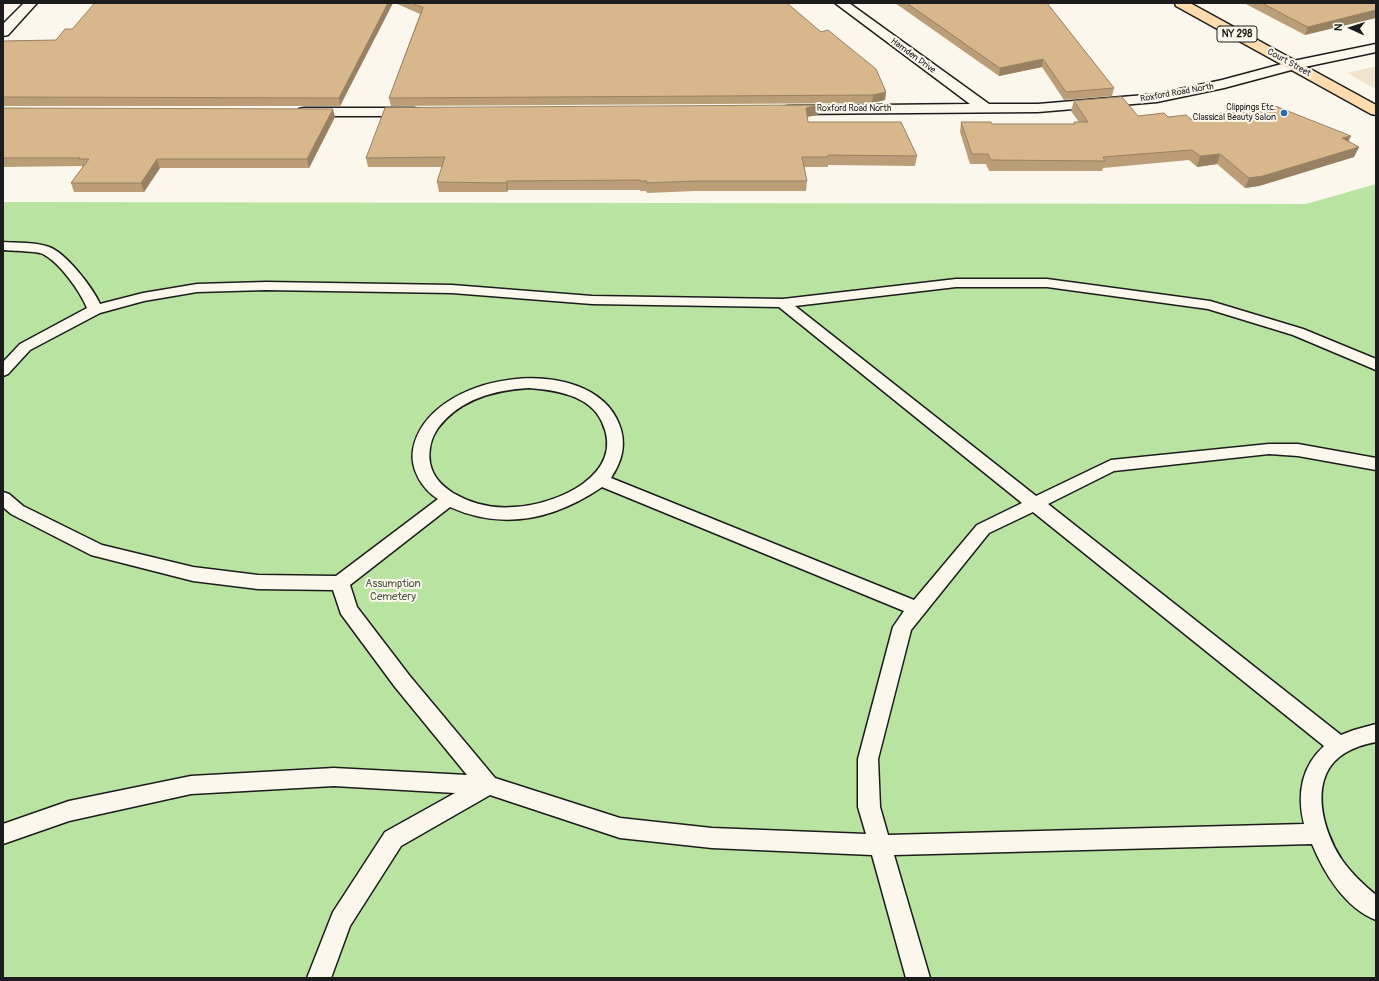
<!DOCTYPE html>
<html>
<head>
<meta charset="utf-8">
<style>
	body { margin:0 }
	#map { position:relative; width:1379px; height:981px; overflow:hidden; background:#fbf7ec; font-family:Pangolin,sans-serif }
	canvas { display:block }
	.frame { position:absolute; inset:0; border:4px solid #1c1c1c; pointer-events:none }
	.north { position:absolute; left:1331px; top:8px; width:40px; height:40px; -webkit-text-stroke:3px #fbf7ec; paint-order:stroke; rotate:273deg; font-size:11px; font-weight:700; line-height:16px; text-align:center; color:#1c1c1c }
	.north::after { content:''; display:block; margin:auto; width:14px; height:18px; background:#1c1c1c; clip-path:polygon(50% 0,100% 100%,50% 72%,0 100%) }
</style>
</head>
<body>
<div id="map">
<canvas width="1379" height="981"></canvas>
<div class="frame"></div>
<div class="north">N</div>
</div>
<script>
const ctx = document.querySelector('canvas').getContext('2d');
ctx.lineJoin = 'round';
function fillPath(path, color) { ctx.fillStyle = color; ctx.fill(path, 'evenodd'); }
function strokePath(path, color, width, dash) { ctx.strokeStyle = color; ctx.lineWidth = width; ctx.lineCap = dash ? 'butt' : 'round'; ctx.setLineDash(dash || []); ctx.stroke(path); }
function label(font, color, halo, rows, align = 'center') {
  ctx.font = font + ' Pangolin,sans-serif'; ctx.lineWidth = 4; ctx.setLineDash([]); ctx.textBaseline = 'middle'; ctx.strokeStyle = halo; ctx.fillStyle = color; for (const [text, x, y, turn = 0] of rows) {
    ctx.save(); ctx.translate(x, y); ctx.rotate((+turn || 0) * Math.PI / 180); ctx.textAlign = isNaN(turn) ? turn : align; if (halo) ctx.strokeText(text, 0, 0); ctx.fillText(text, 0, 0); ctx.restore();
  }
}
const built = new Path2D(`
	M 1376,66 L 1376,89 L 1347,73 Z`);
const green = new Path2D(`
	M 1376,184 L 1376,978 L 3,978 L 3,202 L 1306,204 Z`);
const service = new Path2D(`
	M 3,242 C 16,243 37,242 49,247 C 66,253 93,288 100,304 L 143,293 L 197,284 L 266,282 L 452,285 L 592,296 L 783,299 L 956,279 L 1047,279 L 1210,301 L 1303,329 L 1376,359 L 1376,370 L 1293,335 L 1208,309 L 1047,287 L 956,287 L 795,306 L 1036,496 L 1111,460 L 1269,444 L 1298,444 L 1376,458 L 1376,470 L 1298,456 L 1269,454 L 1114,471 L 1048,504 L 1341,735 L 1354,730 L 1376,724 L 1376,742 C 1365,744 1355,747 1345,753 C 1307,776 1322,830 1342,860 C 1351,873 1364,885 1376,895 L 1376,920 C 1345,908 1324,873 1312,844 L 894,855 L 930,978 L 906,978 L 872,855 L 712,848 L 620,838 L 490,795 L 401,846 L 350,926 L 331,978 L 307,978 L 333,912 L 385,832 L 455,793 L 334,786 L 191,794 L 69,821 L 3,844 L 3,824 L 69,801 L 191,776 L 334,768 L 467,775 L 395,687 L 341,614 L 333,590 L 258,589 L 193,581 L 91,555 L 11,514 L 3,507 L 3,492 L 9,494 L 23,506 L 102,545 L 193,567 L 258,575 L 336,576 L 438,499 C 422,489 410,469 413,450 C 427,371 590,350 619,424 C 627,444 622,461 611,478 L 914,600 L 977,525 L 1022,503 L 779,307 L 592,304 L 452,293 L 266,290 L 197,292 L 144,301 L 100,313 L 30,350 L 8,374 L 3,376 L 3,362 L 20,344 L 87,308 C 80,291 60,263 43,254 C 37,251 11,251 3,250 ZM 529,388 C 555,390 590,395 602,422 C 627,475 556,505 514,507 C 492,509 472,504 453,493 C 441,485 433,477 430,463 C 428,451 431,438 438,428 C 460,399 494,390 529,388 ZM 602,487 L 904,611 L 893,627 L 858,759 L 858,807 L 866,834 L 712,828 L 620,818 L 495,778 L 409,675 L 357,607 L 350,585 L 450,507 C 503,531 555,519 602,487 ZM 1033,512 L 1324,746 C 1301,767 1297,795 1304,824 L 888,835 L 880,807 L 878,759 L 911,630 L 989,533 Z`);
const minor = new Path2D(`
	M 24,3 L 37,3 L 8,35 L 3,36 L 3,24 Z
	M 835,3 L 849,3 L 989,104 L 1038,104 L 1157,94 L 1222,80 L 1293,61 L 1376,44 L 1376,52 L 1295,69 L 1224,88 L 1157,102 L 1038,112 L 788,114 L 783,113 L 781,110 L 783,107 L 788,106 L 970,104 Z
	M 304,108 L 414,108 L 419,109 L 421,112 L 419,115 L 414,116 L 304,116 L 299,115 L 297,112 L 299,109 Z`);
const primary = new Path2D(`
	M 1175,3 L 1190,3 L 1376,105 L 1376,115 L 1371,114 L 1176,6 Z`);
const wall = new Path2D(`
	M 393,3 L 340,106 L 3,106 L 3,41 L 56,40 L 72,29 Z
	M 395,3 L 787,3 L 886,92 L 885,100 L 872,103 L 391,106 L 389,98 L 420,14 Z
	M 895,3 L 1047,3 L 1114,88 L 1112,96 L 1064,100 L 1042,67 L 999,76 Z
	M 1244,3 L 1376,3 L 1305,35 Z
	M 1074,101 L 1138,116 L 1168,117 L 1348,141 L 1359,147 L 1354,157 L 1259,186 L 1245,188 L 1217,164 L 1197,167 L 1189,160 L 1103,168 L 1102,171 L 989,171 L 986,164 L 970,164 L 960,132 L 961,122 L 992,124 L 1074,124 L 1074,122 L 1079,122 L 1071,111 Z
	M 819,105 L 818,115 L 807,117 L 808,122 L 917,156 L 915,166 L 828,165 L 828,167 L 804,167 L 807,181 L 806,191 L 696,191 L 647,193 L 646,191 L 640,191 L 640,190 L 508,190 L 507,192 L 439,192 L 437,182 L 442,167 L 368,167 L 366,158 Z
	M 3,108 L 335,117 L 309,168 L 160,168 L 144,192 L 74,192 L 71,183 L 82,168 L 82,166 L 3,167 Z`);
const shadedWall = new Path2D(`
	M 388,3 L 393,3 L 340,106 L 339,98 Z
	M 1376,6 L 1376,18 L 1305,35 L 1308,27 Z
	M 1043,59 L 1042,67 L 999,76 L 1000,68 Z
	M 886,92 L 885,100 L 872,103 L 873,95 Z
	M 819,105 L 818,115 L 806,117 L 806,108 Z
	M 333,109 L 335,117 L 309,168 L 307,159 Z
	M 1351,136 L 1346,146 L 1342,138 Z
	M 1359,147 L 1354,157 L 1259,186 L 1245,188 L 1249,178 Z
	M 1220,154 L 1217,164 L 1197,167 L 1200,156 Z
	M 157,159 L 160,168 L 144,192 L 141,183 Z
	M 507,181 L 508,190 L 507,192 L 506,183 Z`);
const building = new Path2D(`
	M 95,3 L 388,3 L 339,98 L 3,97 L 3,41 L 56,40 L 65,29 L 72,29 Z
	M 412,3 L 787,3 L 821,32 L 828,30 L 876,69 L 886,92 L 873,95 L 389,98 L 423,8 Z
	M 907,3 L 1047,3 L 1114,88 L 1066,92 L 1043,59 L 1000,68 Z
	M 1262,3 L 1376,3 L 1376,10 L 1308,27 Z
	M 1122,97 L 1138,116 L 1164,113 L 1168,117 L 1186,115 L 1192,120 L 1247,107 L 1270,104 L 1351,136 L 1342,138 L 1359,147 L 1263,176 L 1249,178 L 1220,154 L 1200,156 L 1192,150 L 1103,157 L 1105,161 L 991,160 L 988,154 L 972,154 L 961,122 L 991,122 L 992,124 L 1075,124 L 1074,122 L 1088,122 L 1074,101 Z
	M 819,105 L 806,108 L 808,122 L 901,122 L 917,156 L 828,155 L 828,157 L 802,157 L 807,181 L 696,181 L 646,183 L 647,181 L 640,181 L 640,180 L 507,181 L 506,183 L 437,182 L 445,157 L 366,158 L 385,108 Z
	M 3,108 L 333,109 L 307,159 L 157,159 L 141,183 L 71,183 L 89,159 L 79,159 L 80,158 L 3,158 Z`);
const markers = [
	[1284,113,4,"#1f6fb2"]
];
const farStreetnames = [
	["Hamden Drive",913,56,36],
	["Court Street",1289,63,29],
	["Roxford Road North",1177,93,-10],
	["Roxford Road North",854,109]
];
const farPoinames = [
	["Clippings Etc.",1276,108],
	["Classical Beauty Salon",1276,118]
];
const shields = [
	[1237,34,40]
];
const shieldNames = [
	["NY 298",1237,34]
];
const parkNames = [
	["Assumption",393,584],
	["Cemetery",393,597]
];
fillPath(built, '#f1e4cf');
fillPath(green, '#b9e3a0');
strokePath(service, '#1c1c1c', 3);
strokePath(minor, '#1c1c1c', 3);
strokePath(primary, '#1c1c1c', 3);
fillPath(service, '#fbf7ec');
fillPath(minor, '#fbf7ec');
fillPath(primary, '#fedbac');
fillPath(wall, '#bb9d78');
fillPath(shadedWall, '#988062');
fillPath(building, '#d9b78c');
strokePath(building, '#988062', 1);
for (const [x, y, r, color] of markers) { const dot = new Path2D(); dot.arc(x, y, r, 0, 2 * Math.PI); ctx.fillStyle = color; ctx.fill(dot); strokePath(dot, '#fbf7ec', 1.5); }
label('9px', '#1c1c1c', '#fbf7ec', farStreetnames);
label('9px', '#1c1c1c', '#fbf7ec', farPoinames, 'right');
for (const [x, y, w] of shields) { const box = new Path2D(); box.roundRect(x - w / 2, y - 8, w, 16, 3); ctx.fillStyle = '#fbf7ec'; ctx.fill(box); strokePath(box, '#1c1c1c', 1); }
label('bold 10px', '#1c1c1c', null, shieldNames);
label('11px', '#4b5844', '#fbf7ec', parkNames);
</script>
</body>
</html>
